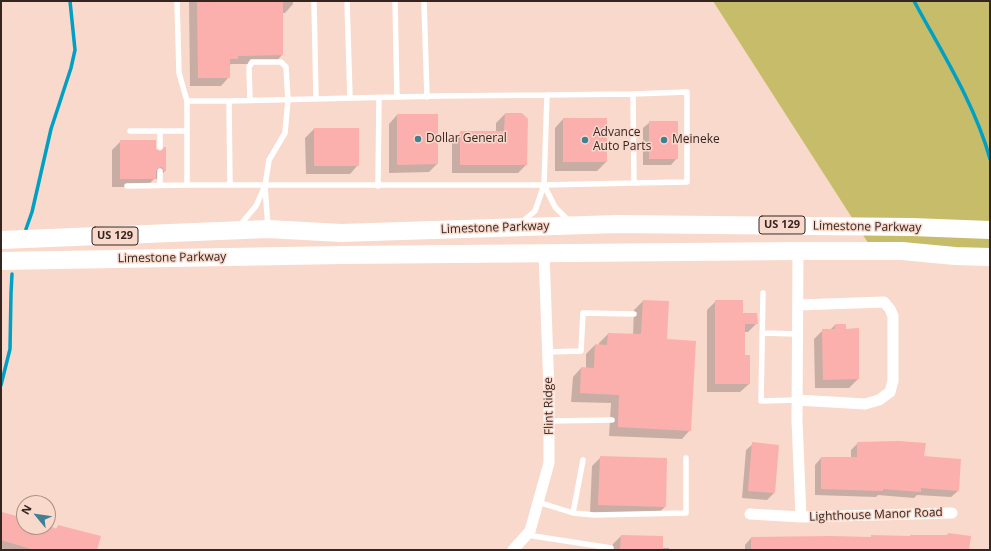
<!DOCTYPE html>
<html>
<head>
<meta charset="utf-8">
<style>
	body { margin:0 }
	#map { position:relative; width:991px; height:551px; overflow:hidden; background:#f9d9cc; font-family:"Open Sans",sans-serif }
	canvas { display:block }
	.frame { position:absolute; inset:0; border:2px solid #352520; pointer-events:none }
	.north { position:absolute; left:16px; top:495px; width:40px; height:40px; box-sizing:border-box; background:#f9d9cc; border:1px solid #ab9187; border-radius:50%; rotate:299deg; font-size:11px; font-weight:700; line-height:16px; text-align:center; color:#352520 }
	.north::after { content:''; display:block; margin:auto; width:14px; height:18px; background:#408094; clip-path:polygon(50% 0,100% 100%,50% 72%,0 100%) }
</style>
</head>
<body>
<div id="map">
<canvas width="991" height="551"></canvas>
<div class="frame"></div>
<div class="north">N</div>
</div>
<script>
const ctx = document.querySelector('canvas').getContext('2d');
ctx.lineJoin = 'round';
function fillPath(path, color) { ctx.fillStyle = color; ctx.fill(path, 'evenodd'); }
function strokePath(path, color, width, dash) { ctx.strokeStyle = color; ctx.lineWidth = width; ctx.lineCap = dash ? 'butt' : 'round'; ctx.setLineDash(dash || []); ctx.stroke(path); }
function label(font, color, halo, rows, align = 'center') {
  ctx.font = font + ' "Open Sans",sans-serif'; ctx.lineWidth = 3; ctx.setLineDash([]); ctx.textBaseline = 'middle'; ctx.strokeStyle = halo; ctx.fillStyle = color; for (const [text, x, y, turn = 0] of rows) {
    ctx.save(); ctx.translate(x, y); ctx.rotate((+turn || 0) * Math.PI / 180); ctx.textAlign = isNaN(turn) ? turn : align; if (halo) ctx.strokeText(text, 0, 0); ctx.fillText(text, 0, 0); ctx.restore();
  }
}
const green = new Path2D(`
	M 713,1 L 990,1 L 990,249 L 872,249 Z`);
const shadow = new Path2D(`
	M 189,1 L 293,1 L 293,4 L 285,13 L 282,13 L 282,55 L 274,64 L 231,64 L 229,66 L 229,77 L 221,86 L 190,86 Z
	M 505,114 L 522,114 L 526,165 L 518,173 L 452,173 L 452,141 L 461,132 L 496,132 L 496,123 Z
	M 397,115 L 437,164 L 429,172 L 389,173 L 389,124 Z
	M 563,119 L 606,162 L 597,171 L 555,171 L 555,128 Z
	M 650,122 L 677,158 L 671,165 L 643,165 L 643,128 Z
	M 314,129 L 358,165 L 350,174 L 306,174 L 305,138 Z
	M 121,141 L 155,149 L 160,152 L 165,171 L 157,179 L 155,178 L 146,187 L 112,187 L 112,150 Z
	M 643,301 L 668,302 L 666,340 L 690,430 L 682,439 L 609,436 L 611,403 L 571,402 L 573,377 L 581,368 L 586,368 L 586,354 L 595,345 L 599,346 L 599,343 L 608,334 L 633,335 L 634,310 Z
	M 716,301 L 742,314 L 756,324 L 748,332 L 744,332 L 744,356 L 749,384 L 740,392 L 707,392 L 707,310 Z
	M 835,325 L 845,330 L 858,379 L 849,388 L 815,388 L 814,339 L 823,330 L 830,330 Z
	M 858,443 L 958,491 L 951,497 L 917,495 L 914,498 L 878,495 L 876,497 L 815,495 L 815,465 L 821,458 L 851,458 L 851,450 Z
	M 753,444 L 778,446 L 774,493 L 767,500 L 742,498 L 746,450 Z
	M 601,457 L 665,507 L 656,515 L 590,513 L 592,466 Z
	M 1,512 L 24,519 L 24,527 L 48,527 L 56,529 L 58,526 L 96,550 L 7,550 L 1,548 Z
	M 621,536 L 662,548 L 669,548 L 669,550 L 612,550 L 613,544 Z
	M 872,536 L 908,537 L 910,536 L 946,536 L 968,550 L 745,550 L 745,545 L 751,538 L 870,538 Z`);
const stream = new Path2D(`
	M 914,1 C 941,51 975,104 990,159
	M 26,229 L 32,212 L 51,129 L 71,68 L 75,50 L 70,1
	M 1,385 L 10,349 L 11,293 L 12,274`);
const building = new Path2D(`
	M 197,1 L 283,1 L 283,55 L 238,56 L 238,59 L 230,59 L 230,78 L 198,78 Z
	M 505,113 L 522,113 L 528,119 L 527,165 L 460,165 L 460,131 L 504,131 Z
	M 397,114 L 438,114 L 438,164 L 397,165 Z
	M 563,118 L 607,118 L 607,162 L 563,162 Z
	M 649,121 L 678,121 L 678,159 L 649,159 Z
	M 314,128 L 359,128 L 359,166 L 314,166 Z
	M 120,140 L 156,140 L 156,149 L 160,151 L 162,150 L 164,147 L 166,147 L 166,171 L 164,171 L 162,167 L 158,168 L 156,171 L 156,179 L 120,179 Z
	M 643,300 L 669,301 L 667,339 L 696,341 L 691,431 L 618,427 L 619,395 L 580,393 L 581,367 L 594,368 L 595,344 L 607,345 L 608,333 L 641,334 Z
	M 715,300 L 743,300 L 743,313 L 757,313 L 758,324 L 745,324 L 745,355 L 750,355 L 750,384 L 715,384 Z
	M 835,324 L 846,324 L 846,329 L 859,328 L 859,379 L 823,380 L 822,329 L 835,329 Z
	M 899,441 L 926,443 L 924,456 L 961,459 L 959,491 L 921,488 L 921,492 L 883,489 L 883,491 L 821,489 L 821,457 L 857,457 L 857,442 Z
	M 752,442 L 779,445 L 775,493 L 748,491 Z
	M 600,456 L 667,458 L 666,507 L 598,505 Z
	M 1,512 L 24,518 L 24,527 L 52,527 L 57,529 L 58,525 L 101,536 L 97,550 L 34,550 L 1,540 Z
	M 948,533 L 971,536 L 969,550 L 751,550 L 751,537 L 831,536 L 871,537 L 871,535 L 910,536 L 910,535 L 947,535 Z
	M 621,535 L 663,536 L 663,550 L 620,550 Z`);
const lane = new Path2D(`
	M 177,1 L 179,73 L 187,101 L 187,185 L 544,185 L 634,183 L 633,94 L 547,95
	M 314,1 L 316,99
	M 347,1 L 350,98
	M 395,1 L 397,97
	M 424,1 L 427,97
	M 633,94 L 687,92 L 687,182 L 634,183
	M 250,100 L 249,67 L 252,62 L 281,62 L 286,67 L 288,100 L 285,133 L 269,160 L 265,186 L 268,227
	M 187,101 L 229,101 L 230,185
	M 229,101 L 439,96 L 547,95 L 544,185 L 535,211 L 522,222
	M 130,131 L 186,131
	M 160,147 L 160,131
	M 160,171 L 160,185
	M 544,185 L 555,207 L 569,221
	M 127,186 L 187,185
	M 378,186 L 379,98
	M 240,225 L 256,206 L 264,188
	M 763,293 L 761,401 L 797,400
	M 762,333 L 797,334
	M 547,352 L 581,351 L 583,313 L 634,314
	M 549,421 L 612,420
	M 538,502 L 573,513 L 594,515 L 686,513 L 686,458
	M 573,513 L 583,460
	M 527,535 L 611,548`);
const street = new Path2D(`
	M 798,251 L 797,420 L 801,517
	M 797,400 L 865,404 L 879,400 L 890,392 L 893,381 L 893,316 L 890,309 L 884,302 L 798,305
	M 750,514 L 801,517 L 952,513
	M 513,550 L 530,531 L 549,463 L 549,390 L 544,253`);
const primary = new Path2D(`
	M 1,240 L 268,229 L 341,233 L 617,224 L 912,227 L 990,230
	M 1,261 L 342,255 L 798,251 L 902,251 L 955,256 L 990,257`);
const markers = [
	[418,139,4,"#408094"],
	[585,140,4,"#408094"],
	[664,140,4,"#408094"]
];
const shields = [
	[782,225,46],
	[115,236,46]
];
const shieldNames = [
	["US 129",782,225],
	["US 129",115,236]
];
const poiNames = [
	["Advance",593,133],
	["Auto Parts",593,147],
	["Dollar General",426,139],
	["Meineke",672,140]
];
const streetNames = [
	["Limestone Parkway",867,227,1],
	["Limestone Parkway",495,228,-2],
	["Limestone Parkway",172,258,-1],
	["Flint Ridge",549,406,-91],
	["Lighthouse Manor Road",876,515,-2]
];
fillPath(green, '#c7bc6a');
fillPath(shadow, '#0003');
strokePath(stream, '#00a0c4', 3.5);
fillPath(building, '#fcb0ae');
strokePath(lane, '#fff', 5.5);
strokePath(street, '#fff', 11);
strokePath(primary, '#fff', 18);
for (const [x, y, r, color] of markers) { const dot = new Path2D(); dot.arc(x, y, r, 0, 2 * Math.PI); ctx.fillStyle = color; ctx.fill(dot); strokePath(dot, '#f9d9cc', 1.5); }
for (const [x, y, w] of shields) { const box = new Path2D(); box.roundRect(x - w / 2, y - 9, w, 18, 3); ctx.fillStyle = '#f9d9cc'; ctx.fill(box); strokePath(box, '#352520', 1); }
label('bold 11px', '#352520', null, shieldNames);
label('12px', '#352520', '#f9d9cc', poiNames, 'left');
label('12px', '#352520', '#f9d9cc', streetNames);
</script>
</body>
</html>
